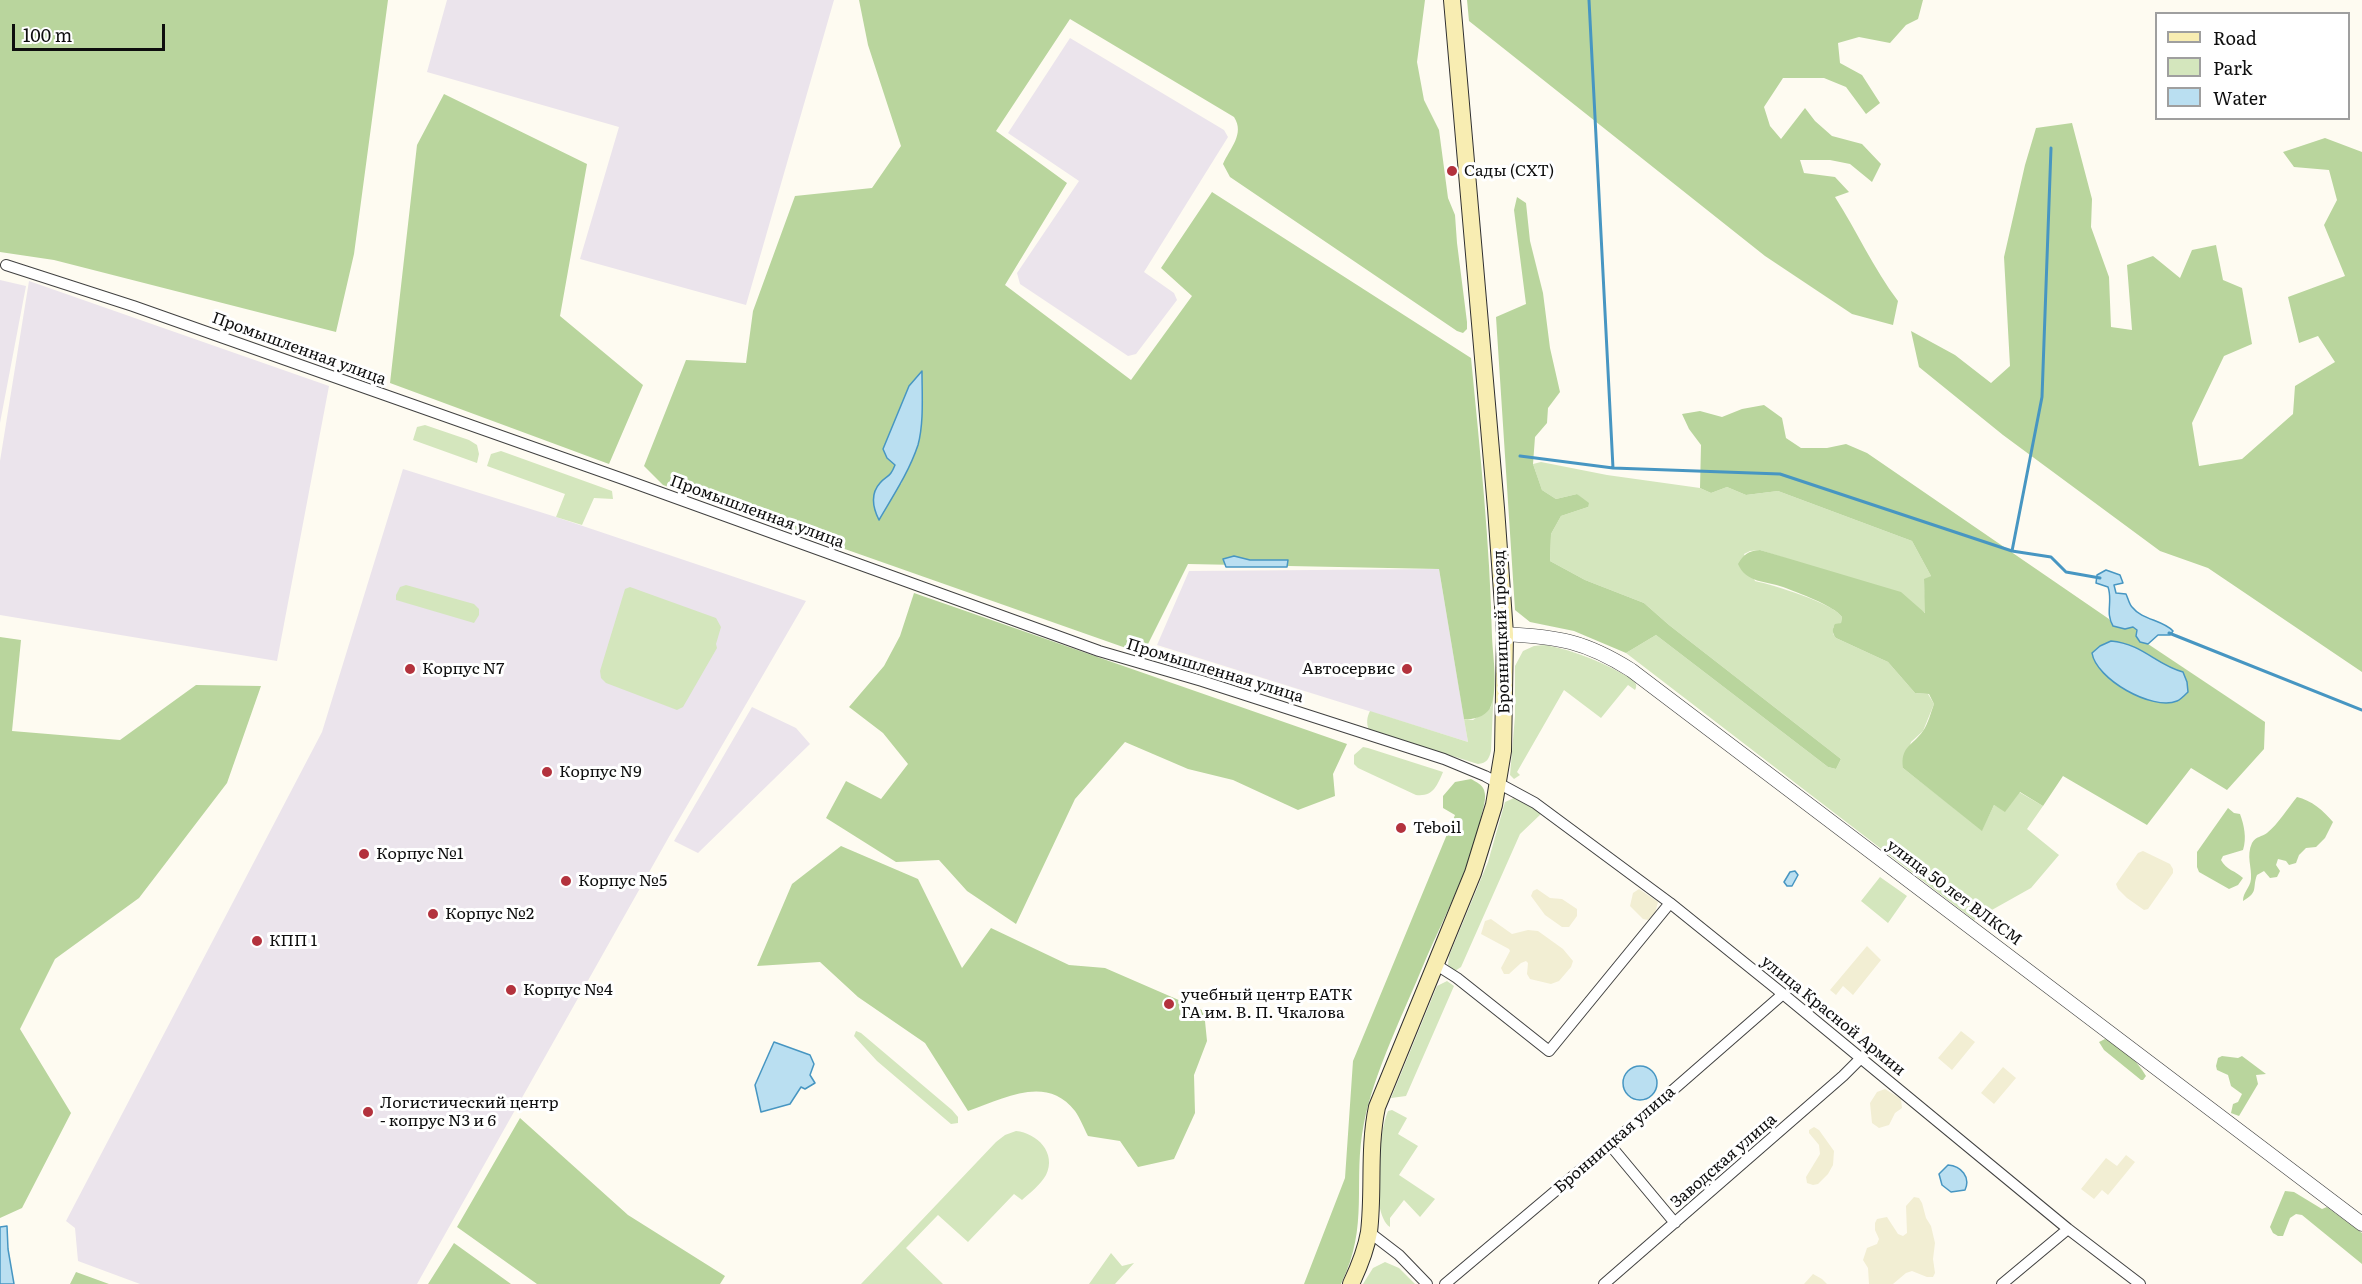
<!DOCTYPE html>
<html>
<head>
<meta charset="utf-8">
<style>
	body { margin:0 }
	#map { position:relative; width:2362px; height:1284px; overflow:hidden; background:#fefbf1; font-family:Literata,serif }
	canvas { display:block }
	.legend { position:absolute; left:2155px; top:12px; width:195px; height:108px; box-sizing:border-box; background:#fff; border:2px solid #9f9f9f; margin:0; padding:8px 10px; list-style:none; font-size:18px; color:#0e0e0e }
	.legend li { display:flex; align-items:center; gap:12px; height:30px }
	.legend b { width:30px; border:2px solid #9f9f9f }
	.scale { position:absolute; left:12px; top:24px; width:153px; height:27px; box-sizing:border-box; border:3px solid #0e0e0e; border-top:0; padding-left:8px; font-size:18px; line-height:21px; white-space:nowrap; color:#0e0e0e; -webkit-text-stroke:4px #fff; paint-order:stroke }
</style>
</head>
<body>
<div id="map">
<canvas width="2362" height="1284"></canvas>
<ul class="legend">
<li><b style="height:8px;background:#f8edb2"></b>Road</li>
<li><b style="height:16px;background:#d4e6bd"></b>Park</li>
<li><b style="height:16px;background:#badff1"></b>Water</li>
</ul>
<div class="scale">100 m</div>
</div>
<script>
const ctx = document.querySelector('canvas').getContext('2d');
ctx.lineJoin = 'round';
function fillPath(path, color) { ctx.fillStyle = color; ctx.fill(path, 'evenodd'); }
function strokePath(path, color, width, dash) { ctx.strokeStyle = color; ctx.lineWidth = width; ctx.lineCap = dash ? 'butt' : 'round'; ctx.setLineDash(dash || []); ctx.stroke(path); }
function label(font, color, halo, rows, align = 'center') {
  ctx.font = font + ' Literata,serif'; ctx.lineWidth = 6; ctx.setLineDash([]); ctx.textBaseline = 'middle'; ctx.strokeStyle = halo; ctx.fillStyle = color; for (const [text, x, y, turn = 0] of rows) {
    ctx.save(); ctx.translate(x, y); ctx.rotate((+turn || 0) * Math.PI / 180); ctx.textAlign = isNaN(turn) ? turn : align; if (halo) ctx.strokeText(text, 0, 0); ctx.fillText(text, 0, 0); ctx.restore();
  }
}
const industrial = new Path2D(`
	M 447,0 L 834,0 L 746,305 L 580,259 L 619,127 L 427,72 Z
	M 1070,38 L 1224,130 L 1228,137 L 1144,272 L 1174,293 L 1177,300 L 1136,354 L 1128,356 L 1020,284 L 1017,273 L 1079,181 L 1008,133 Z
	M 0,280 L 26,286 L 0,423 Z
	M 29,281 L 329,386 L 277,661 L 0,615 L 0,461 Z
	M 403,469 L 556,517 L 806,601 L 670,835 L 417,1284 L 140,1284 L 78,1261 L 75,1228 L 66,1221 L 322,732 Z
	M 1439,569 L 1468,742 L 1157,645 L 1189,571 Z
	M 752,707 L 796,728 L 810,744 L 698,853 L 674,841 Z`);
const farmland = new Path2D(`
	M 2143,851 L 2170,864 L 2173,869 L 2173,873 L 2148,909 L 2144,910 L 2127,898 L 2118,889 L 2116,884 L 2138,853 Z
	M 1537,889 L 1550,898 L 1562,899 L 1577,909 L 1577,916 L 1569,927 L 1562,927 L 1545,915 L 1531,896 L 1533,891 Z
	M 1639,889 L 1658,902 L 1655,913 L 1648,920 L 1643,919 L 1630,906 L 1633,893 Z
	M 1491,919 L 1512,934 L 1528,930 L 1538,931 L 1563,949 L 1573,961 L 1571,967 L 1559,981 L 1551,984 L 1530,979 L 1527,974 L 1528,963 L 1526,961 L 1521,963 L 1509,974 L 1504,974 L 1501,968 L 1510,951 L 1509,949 L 1481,934 L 1485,921 Z
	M 1867,946 L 1881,960 L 1853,995 L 1843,986 L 1836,995 L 1830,990 Z
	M 1961,1031 L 1975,1042 L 1952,1070 L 1938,1058 Z
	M 2003,1067 L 2016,1078 L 1994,1104 L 1981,1093 Z
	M 1885,1089 L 1901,1099 L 1902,1108 L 1895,1113 L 1889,1125 L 1879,1128 L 1872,1123 L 1870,1103 L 1877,1092 Z
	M 1814,1127 L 1819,1130 L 1834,1151 L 1833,1165 L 1828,1174 L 1818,1184 L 1813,1185 L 1807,1183 L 1806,1177 L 1820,1154 L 1819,1145 L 1809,1133 L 1809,1130 Z
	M 2126,1155 L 2135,1162 L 2108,1195 L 2102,1190 L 2094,1199 L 2081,1189 L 2106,1158 L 2117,1166 Z
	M 1914,1197 L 1919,1198 L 1922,1203 L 1926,1218 L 1931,1226 L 1935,1243 L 1933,1259 L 1935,1273 L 1933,1277 L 1927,1277 L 1912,1271 L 1906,1273 L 1893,1284 L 1869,1284 L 1868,1268 L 1863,1260 L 1867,1248 L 1877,1244 L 1879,1239 L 1875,1230 L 1875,1223 L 1877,1219 L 1887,1217 L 1898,1234 L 1903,1236 L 1907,1233 L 1906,1206 Z
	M 1813,1274 L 1822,1279 L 1827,1284 L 1804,1284 Z`);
const green = new Path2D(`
	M 425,425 L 469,440 L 477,445 L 479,454 L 477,463 L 413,440 L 417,427 Z
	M 501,451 L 612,491 L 613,499 L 594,498 L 582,525 L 556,517 L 565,494 L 487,466 L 491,454 Z
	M 1541,462 L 1607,475 L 1700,488 L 1711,493 L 1727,487 L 1746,495 L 1778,491 L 1912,541 L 1931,576 L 1924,580 L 1926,613 L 1844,577 L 1760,550 L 1750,551 L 1744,554 L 1755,581 C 1773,585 1833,603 1842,617 L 1841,623 L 1833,627 L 1833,634 L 1836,638 L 1888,662 L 1915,693 L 1928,694 L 1934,704 L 1923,731 L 1911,742 L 1903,768 L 1982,830 L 1994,805 L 2005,811 L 2019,792 L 2043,806 L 2027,829 L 2059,855 L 2031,888 L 1974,920 L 1626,653 L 1656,635 L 1828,767 L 1836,769 L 1841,759 L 1669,625 L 1644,603 L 1585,580 L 1550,561 L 1551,534 L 1561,516 L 1588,507 L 1577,494 L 1556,499 L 1542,490 L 1533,464 Z
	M 406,585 L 474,604 L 479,609 L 479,615 L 474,623 L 396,600 L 396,595 L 400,587 Z
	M 630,587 L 716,618 L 721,627 L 716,644 L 717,648 L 683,707 L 677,710 L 606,683 L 601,678 L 600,671 L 625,589 Z
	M 1545,645 C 1577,651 1604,663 1632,679 C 1635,682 1638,685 1635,690 L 1628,685 L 1601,718 L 1564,690 L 1517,772 L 1520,775 L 1514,779 L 1510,775 L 1515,716 L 1515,666 L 1523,651 L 1534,646 Z
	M 1494,684 L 1491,751 C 1489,759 1487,763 1478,764 L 1369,730 C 1366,723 1367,717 1370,711 L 1468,742 L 1464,719 L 1473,720 L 1491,707 Z
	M 1363,747 L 1368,748 L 1443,772 C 1437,786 1433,797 1416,795 L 1358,768 L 1354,764 L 1354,755 Z
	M 1514,798 L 1542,813 L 1520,834 L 1461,967 L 1455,971 L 1448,965 L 1449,956 L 1488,862 L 1505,802 Z
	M 1880,877 L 1907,896 L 1888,923 L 1861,901 Z
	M 1447,981 L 1454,986 L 1406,1096 L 1391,1098 L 1437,986 Z
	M 856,1031 L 861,1033 L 952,1110 L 958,1117 L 958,1123 L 951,1124 L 877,1061 L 854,1036 Z
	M 1392,1110 L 1407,1118 L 1398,1134 L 1418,1146 L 1399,1175 L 1435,1199 L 1420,1217 L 1404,1200 L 1390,1218 L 1390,1227 C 1369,1212 1379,1133 1388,1111 Z
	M 1016,1131 C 1037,1133 1057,1153 1046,1175 C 1040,1185 1030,1193 1022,1200 L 1014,1194 L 968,1242 L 938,1215 L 906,1248 L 943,1284 L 861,1284 L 996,1142 L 1005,1135 Z
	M 1111,1253 L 1122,1266 L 1134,1263 L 1115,1284 L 1089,1284 Z
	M 1385,1262 L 1399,1268 L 1415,1284 L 1363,1284 L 1373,1268 Z`);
const forest = new Path2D(`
	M 0,0 L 388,0 L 354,254 L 336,332 L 54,260 L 0,252 Z
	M 859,0 L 1425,0 L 1417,62 L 1424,100 L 1439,130 L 1448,198 L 1455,215 L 1457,243 L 1467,322 L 1467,329 L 1463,333 L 1457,331 L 1230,177 L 1223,164 C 1230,148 1245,134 1234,117 L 1070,19 L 996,131 L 1067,183 L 1005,285 L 1131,380 L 1192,296 L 1161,268 L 1212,192 L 1471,358 C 1480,451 1490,544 1492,637 C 1493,658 1498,686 1491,706 C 1487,716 1475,720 1464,719 L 1439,569 L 1188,564 L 1143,654 L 663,485 L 644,466 L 686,360 L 746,363 L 753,311 L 795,196 L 872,188 L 901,146 L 868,45 ZM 922,372 L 922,408 L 918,444 L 901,484 L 880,483 L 890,476 L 895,465 L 887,458 Z
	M 1467,0 L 1923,0 L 1918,19 L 1906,25 L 1890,43 L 1859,37 L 1838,43 L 1840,63 L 1862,75 L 1880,103 L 1866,114 L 1846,87 L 1824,78 L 1783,78 L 1764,107 L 1770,126 L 1781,139 L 1805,108 L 1815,121 L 1832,136 L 1862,144 L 1881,164 L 1872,182 L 1850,164 L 1830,160 L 1800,160 L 1804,173 L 1835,177 L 1849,192 L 1835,197 C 1857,231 1873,268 1898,301 L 1893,325 L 1852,314 L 1765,256 L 1469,21 Z
	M 444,94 L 587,164 L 560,316 L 643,385 L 609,464 L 390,383 L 417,145 Z
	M 2072,123 L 2092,199 L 2091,227 L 2109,277 L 2111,327 L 2132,330 L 2127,265 L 2153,256 L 2180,278 L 2192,250 L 2216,245 L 2223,280 L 2242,288 L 2252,344 L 2224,356 L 2192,423 L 2199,466 L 2242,459 L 2293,414 L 2295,386 L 2335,362 L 2318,336 L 2299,343 L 2288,297 L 2345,276 L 2324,225 L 2337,200 L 2329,170 L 2294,167 L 2283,152 L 2325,138 L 2362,152 L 2362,672 L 2208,568 L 2160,551 L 2003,435 L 1919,367 L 1911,331 L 1955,355 L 1991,383 L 2010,366 L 2004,257 L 2025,165 L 2036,128 Z
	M 1517,197 L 1526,203 L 1530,241 L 1543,293 L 1550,348 L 1560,392 L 1548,408 L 1547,423 L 1535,437 L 1533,464 L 1542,490 L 1556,499 L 1577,494 L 1589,503 L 1588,507 L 1561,516 L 1551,534 L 1550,561 L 1585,580 L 1644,603 L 1669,625 L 1841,759 L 1836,769 L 1828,767 L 1656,635 L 1626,653 L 1574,631 L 1530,622 L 1515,610 L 1496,317 L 1526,304 L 1514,210 Z
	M 1764,405 L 1782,418 L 1786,438 L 1801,448 L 1827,448 L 1846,444 L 1867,453 L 2109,619 L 2113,626 L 2125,629 L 2133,627 L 2137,630 L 2140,642 L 2148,644 L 2265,722 L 2264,749 L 2227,790 L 2191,768 L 2147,825 L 2063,776 L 2043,806 L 2020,792 L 2005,812 L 1994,805 L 1982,831 L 1903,768 C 1900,747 1912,746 1923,731 C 1928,724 1931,712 1934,704 L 1929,694 L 1915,693 L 1888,662 L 1836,638 C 1832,633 1832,629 1835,624 L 1841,623 L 1842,617 C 1835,606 1796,592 1783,587 C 1766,581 1746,583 1738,564 C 1744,554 1748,551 1760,550 L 1901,592 L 1925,613 L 1924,579 L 1931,576 L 1912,541 L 1778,491 L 1746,495 L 1727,487 L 1711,493 L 1700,488 L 1701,445 L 1689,429 L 1682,414 L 1700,411 L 1722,417 L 1742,409 Z
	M 914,593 L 1347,744 L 1333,774 L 1335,796 L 1298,810 L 1233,780 L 1188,769 L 1125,742 L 1075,799 L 1016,924 L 967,891 L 939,860 L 896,862 L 826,818 L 846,781 L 881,799 L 908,764 L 883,733 L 849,707 L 884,666 L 900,636 Z
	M 0,637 L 21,640 L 12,731 L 120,740 L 196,685 L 261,686 L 227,783 L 139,898 L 55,959 L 20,1029 L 71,1113 L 22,1208 L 0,1218 Z
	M 1471,779 C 1476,782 1482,784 1484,790 C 1487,798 1483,809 1481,817 C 1470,868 1446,913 1425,961 C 1405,1010 1374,1072 1364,1123 C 1352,1182 1370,1225 1341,1284 L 1304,1284 L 1345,1178 L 1353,1061 L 1455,815 L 1443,808 L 1443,796 L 1455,782 Z
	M 2297,797 C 2311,800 2324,811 2333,822 L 2325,838 L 2316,847 L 2306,848 L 2299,855 L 2296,863 L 2289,865 L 2286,861 L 2278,859 L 2276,865 L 2280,871 L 2277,877 L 2270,878 L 2264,871 L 2257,875 C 2252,888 2259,892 2243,901 C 2243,892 2250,888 2251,879 C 2252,867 2246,856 2252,843 C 2256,836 2262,837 2267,833 C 2278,824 2288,808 2297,797 Z
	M 2228,808 L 2234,813 L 2240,814 C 2244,825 2247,838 2243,850 L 2223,856 L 2221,860 C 2226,870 2236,871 2243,878 L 2238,885 L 2229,889 L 2199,872 L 2197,867 L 2197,852 Z
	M 841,846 L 918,879 L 962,968 L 991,928 L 1069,965 L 1105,968 L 1204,1011 L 1207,1041 L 1194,1075 L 1195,1113 L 1174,1159 L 1138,1167 L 1120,1141 L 1088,1136 C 1084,1128 1080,1118 1075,1111 C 1046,1074 1004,1099 968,1111 L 925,1043 L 858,997 L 820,962 L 757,966 L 792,884 Z
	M 2105,1039 C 2122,1045 2137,1061 2146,1076 L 2143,1080 L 2141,1080 L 2104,1050 L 2099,1042 Z
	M 2222,1056 L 2238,1058 L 2242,1056 L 2266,1074 L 2256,1075 L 2258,1084 L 2239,1116 L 2231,1113 L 2233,1104 L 2238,1102 L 2242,1094 L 2231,1086 L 2228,1075 L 2217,1070 L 2216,1066 L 2218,1058 Z
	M 520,1118 L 628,1215 L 725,1276 L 720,1284 L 537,1284 L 457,1227 Z
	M 2285,1191 L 2294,1192 L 2322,1209 L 2327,1207 L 2362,1233 L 2362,1264 L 2302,1215 L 2296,1214 L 2290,1218 L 2283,1236 L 2278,1236 L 2273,1233 L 2270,1227 Z
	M 454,1243 L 511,1284 L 428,1284 Z
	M 76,1272 L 109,1284 L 70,1284 Z`);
const water = new Path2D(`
	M 922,371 C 922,395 924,423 918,445 C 909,472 893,496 879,520 C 873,508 870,494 880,483 C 887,475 890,478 895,465 L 887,458 L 883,449 L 909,386 Z
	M 1234,556 L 1250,560 L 1288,560 L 1287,567 L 1226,567 L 1223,559 Z
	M 2106,570 L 2120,575 L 2123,583 L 2114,585 L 2116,593 L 2126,594 C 2128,598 2129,604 2132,607 C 2142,620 2163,620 2173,631 L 2170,635 L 2158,635 L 2148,644 L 2140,642 L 2136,636 L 2137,630 L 2133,627 L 2125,629 L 2113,626 C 2105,613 2113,601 2108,587 L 2096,583 L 2097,575 Z
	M 2111,641 C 2143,644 2156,665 2183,672 L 2187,682 L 2188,692 C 2185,695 2180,700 2177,701 C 2152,711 2096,679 2092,653 L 2100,646 Z
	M 1795,871 L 1798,875 L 1792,886 L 1787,886 L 1784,882 L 1790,872 Z
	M 774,1042 L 810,1055 L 814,1064 L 810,1075 L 815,1083 L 805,1089 L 801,1087 L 790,1104 L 761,1112 L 755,1085 Z
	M1623 1083a17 17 0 1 1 34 0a17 17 0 1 1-34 0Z
	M 1948,1165 C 1961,1166 1971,1177 1965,1190 L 1951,1192 L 1942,1185 L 1939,1174 Z
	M 7,1226 L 8,1249 L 14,1284 L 0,1284 L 0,1227 Z`);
const stream = new Path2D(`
	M 1589,0 L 1613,468
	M 1520,456 L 1613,468 L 1780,474 L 2012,551 L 2051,557 L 2066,572 L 2100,578
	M 2012,551 L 2042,397 L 2051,148
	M 2169,633 L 2362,710`);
const minor = new Path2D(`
	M 6,265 L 133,306 L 623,479 L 1099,651 L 1202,681 L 1444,759 L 1485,776 L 1535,803 L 1670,903 L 1783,994 L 2068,1229 L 2140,1284
	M 1435,964 L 1457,978 L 1549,1051 L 1670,903
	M 1610,1145 L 1675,1223
	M 1369,1232 L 1399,1255 L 1427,1284
	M 1445,1284 L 1610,1145 L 1783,994
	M 1604,1284 L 1843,1076 L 1861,1058
	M 2002,1284 L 2068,1229`);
const tertiary = new Path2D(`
	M 1505,634 C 1559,637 1585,641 1631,670 L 2362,1224`);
const secondary = new Path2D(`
	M 1351,1284 C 1359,1267 1366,1250 1369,1232 C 1374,1190 1368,1149 1377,1107 L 1473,873 L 1494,805 L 1503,751 L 1505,634 L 1496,508 L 1452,0`);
const markers = [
	[1452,171,6,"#b3323d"],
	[410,669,6,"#b3323d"],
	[1407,669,6,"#b3323d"],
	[547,772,6,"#b3323d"],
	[1401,828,6,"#b3323d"],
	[364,854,6,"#b3323d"],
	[566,881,6,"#b3323d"],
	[433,914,6,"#b3323d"],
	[257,941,6,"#b3323d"],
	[511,990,6,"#b3323d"],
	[1169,1004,6,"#b3323d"],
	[368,1112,6,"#b3323d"]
];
const poiNames = [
	["Сады (СХТ)",1464,171],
	["Корпус N7",422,669],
	["Автосервис",1395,669,"right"],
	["Корпус N9",559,772],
	["Teboil",1413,828],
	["Корпус №1",376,854],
	["Корпус №5",578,881],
	["Корпус №2",445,914],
	["КПП 1",269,941],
	["Корпус №4",523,990],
	["учебный центр ЕАТК",1181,995],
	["ГА им. В. П. Чкалова",1181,1013],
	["Логистический центр",380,1103],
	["- копрус N3 и 6",380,1121]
];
const streetNames = [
	["Промышленная улица",299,349,20],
	["Промышленная улица",757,512,20],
	["Бронницкий проезд",1502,632,-92],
	["Промышленная улица",1215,671,17],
	["улица 50 лет ВЛКСМ",1954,893,37],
	["улица Красной Армии",1833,1016,39],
	["Бронницкая улица",1615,1140,-41],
	["Заводская улица",1724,1161,-41]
];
fillPath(industrial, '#ebe4ec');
fillPath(farmland, '#f2eed3');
fillPath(green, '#d4e6bd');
fillPath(forest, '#b9d59d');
fillPath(water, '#badff1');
strokePath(water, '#4796c2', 1.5);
strokePath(stream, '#4796c2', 3);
strokePath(minor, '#414141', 12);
strokePath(tertiary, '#414141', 15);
strokePath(secondary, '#303030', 18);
strokePath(minor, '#fff', 10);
strokePath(tertiary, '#fff', 14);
strokePath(secondary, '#f8edb2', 16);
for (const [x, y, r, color] of markers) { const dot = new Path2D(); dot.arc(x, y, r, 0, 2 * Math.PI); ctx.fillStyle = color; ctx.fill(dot); strokePath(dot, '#fff', 2); }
label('16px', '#0e0e0e', '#fff', poiNames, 'left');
label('16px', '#0e0e0e', '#fff', streetNames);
</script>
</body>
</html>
